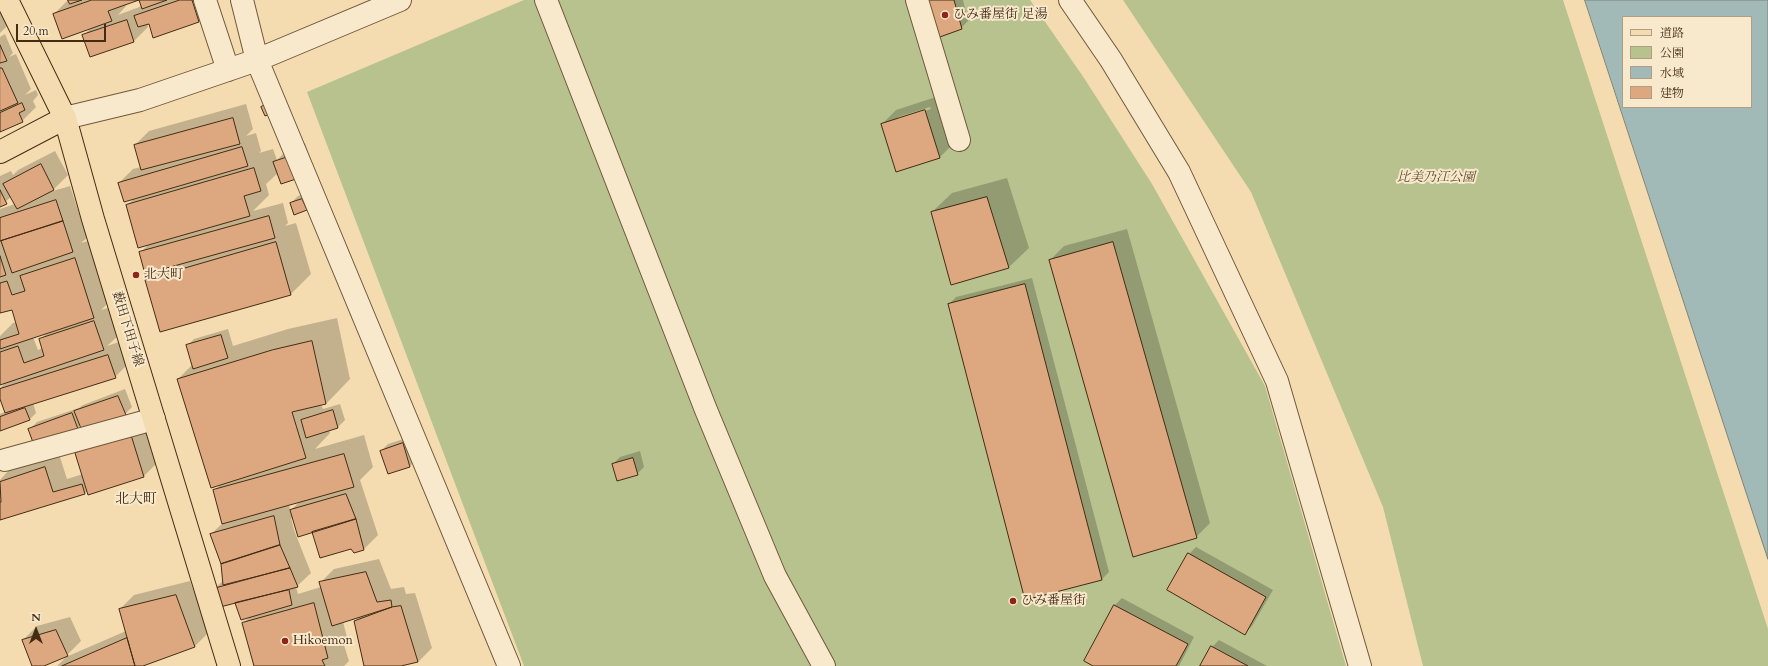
<!DOCTYPE html>
<html>
<head>
<meta charset="utf-8">
<style>
	body { margin:0 }
	#map { position:relative; width:1768px; height:666px; overflow:hidden; background:#f4dcb0; font-family:Cardo,"Noto Serif JP",serif }
	canvas { display:block }
	.legend { position:absolute; left:1622px; top:16px; width:130px; height:92px; box-sizing:border-box; background:#f8e8cc; border:1px solid #b09d82; margin:0; padding:5px 7px; list-style:none; font-size:12px; color:#442c14 }
	.legend li { display:flex; align-items:center; gap:8px; height:20px }
	.legend b { width:20px; border:1px solid #b09d82 }
	.north { position:absolute; left:16px; top:610px; width:40px; height:40px; -webkit-text-stroke:3px #f8e8cc; paint-order:stroke; rotate:0deg; font-size:11px; font-weight:700; line-height:16px; text-align:center; color:#442c14 }
	.north::after { content:''; display:block; margin:auto; width:14px; height:18px; background:#442c14; clip-path:polygon(50% 0,100% 100%,50% 72%,0 100%) }
	.scale { position:absolute; left:16px; top:24px; width:90px; height:18px; box-sizing:border-box; border:2px solid #442c14; border-top:0; padding-left:5px; font-size:12px; line-height:14px; white-space:nowrap; color:#442c14; -webkit-text-stroke:3px #f8e8cc; paint-order:stroke }
</style>
</head>
<body>
<div id="map">
<canvas width="1768" height="666"></canvas>
<ul class="legend">
<li><b style="height:5px;background:#f4dcb0"></b>道路</li>
<li><b style="height:11px;background:#b7c28e"></b>公園</li>
<li><b style="height:11px;background:#a1b9b7"></b>水域</li>
<li><b style="height:11px;background:#dda87f"></b>建物</li>
</ul>
<div class="north">N</div>
<div class="scale">20 m</div>
</div>
<script>
const ctx = document.querySelector('canvas').getContext('2d');
ctx.lineJoin = 'round';
function fillPath(path, color) { ctx.fillStyle = color; ctx.fill(path, 'evenodd'); }
function strokePath(path, color, width, dash) { ctx.strokeStyle = color; ctx.lineWidth = width; ctx.lineCap = dash ? 'butt' : 'round'; ctx.setLineDash(dash || []); ctx.stroke(path); }
function label(font, color, halo, rows, align = 'center') {
  ctx.font = font + ' Cardo,"Noto Serif JP",serif'; ctx.lineWidth = 4; ctx.setLineDash([]); ctx.textBaseline = 'middle'; ctx.strokeStyle = halo; ctx.fillStyle = color; for (const [text, x, y, turn = 0] of rows) {
    ctx.save(); ctx.translate(x, y); ctx.rotate((+turn || 0) * Math.PI / 180); ctx.textAlign = isNaN(turn) ? turn : align; if (halo) ctx.strokeText(text, 0, 0); ctx.fillText(text, 0, 0); ctx.restore();
  }
}
const green = new Path2D(`
	M 524,0 L 1030,0 L 1084,78 L 1152,184 L 1265,386 L 1346,666 L 524,666 L 307,92 Z
	M 1123,0 L 1563,0 L 1768,629 L 1768,666 L 1423,666 L 1383,507 L 1251,192 Z`);
const water = new Path2D(`
	M 1585,0 L 1768,0 L 1768,559 ZM 1623,17 L 1751,17 L 1751,107 L 1623,107 Z`);
const shadow = new Path2D(`
	M 0,0 L 12,21 L 0,33 Z
	M 68,0 L 137,0 L 125,4 L 126,6 L 118,15 L 142,6 L 140,0 L 210,0 L 212,7 L 198,21 L 147,23 L 148,27 L 134,41 L 91,55 L 84,35 L 92,27 L 54,14 Z
	M 928,0 L 963,0 L 968,21 L 961,28 Z
	M 5,34 L 13,53 L 9,57 L 16,54 L 31,89 L 25,95 L 36,90 L 38,95 L 33,101 L 36,107 L 22,121 L 0,131 L 0,37 Z
	M 939,96 L 954,143 L 940,157 L 882,124 L 896,110 ZM 930,107 L 931,109 L 898,120 L 898,117 Z
	M 246,104 L 253,129 L 246,136 L 256,133 L 261,151 L 259,153 L 273,149 L 277,160 L 288,149 L 305,143 L 312,163 L 298,177 L 278,173 L 266,184 L 269,195 L 253,211 L 283,203 L 288,223 L 285,226 L 296,223 L 311,274 L 291,294 L 161,331 L 146,281 L 157,270 L 140,253 L 149,244 L 127,205 L 135,198 L 119,183 L 133,169 L 141,167 L 135,145 L 149,131 Z
	M 55,151 L 68,175 L 54,189 L 46,193 L 70,186 L 87,238 L 81,243 L 95,239 L 114,297 L 101,310 L 108,308 L 118,336 L 107,346 L 122,341 L 129,363 L 115,377 L 33,403 L 36,413 L 29,420 L 0,430 L 0,414 L 5,412 L 0,396 L 0,388 L 6,382 L 0,384 L 0,336 L 13,323 L 17,322 L 12,308 L 0,312 L 0,209 L 15,204 L 11,197 L 0,206 L 0,176 L 11,171 L 13,175 L 18,170 ZM 48,332 L 40,340 L 43,348 L 38,350 L 33,337 Z
	M 1007,178 L 1029,248 L 1009,267 L 932,212 L 952,193 Z
	M 310,192 L 314,202 L 307,209 L 295,213 L 291,203 L 298,196 Z
	M 1127,229 L 1210,523 L 1196,537 L 1050,260 L 1064,246 Z
	M 1032,278 L 1109,572 L 1102,579 L 1026,599 L 949,304 L 956,297 Z
	M 337,318 L 350,379 L 326,404 L 321,405 L 323,409 L 340,404 L 345,420 L 338,427 L 329,430 L 330,433 L 315,449 L 364,435 L 373,467 L 360,480 L 378,535 L 364,549 L 354,551 L 352,548 L 313,531 L 291,518 L 294,530 L 311,573 L 296,587 L 298,594 L 321,587 L 320,583 L 334,569 L 379,559 L 391,589 L 404,587 L 406,594 L 415,593 L 432,648 L 418,662 L 396,666 L 365,666 L 355,621 L 360,616 L 343,622 L 347,637 L 343,642 L 349,661 L 344,666 L 255,666 L 243,623 L 250,617 L 235,602 L 214,589 L 224,580 L 222,563 L 211,534 L 223,523 L 214,491 L 221,484 L 178,379 L 193,364 L 187,346 L 194,339 L 228,329 L 233,346 L 288,329 ZM 300,501 L 290,511 L 289,504 Z
	M 125,389 L 132,407 L 125,414 L 81,425 L 77,428 L 30,429 L 37,422 L 79,408 L 83,405 Z
	M 145,422 L 158,462 L 144,476 L 89,494 L 88,490 L 85,493 L 0,518 L 0,480 L 10,469 L 59,454 L 67,479 L 83,474 L 76,453 L 90,440 Z
	M 410,437 L 417,459 L 410,466 L 388,473 L 381,451 L 388,444 Z
	M 640,451 L 644,467 L 637,474 L 613,464 L 620,457 Z
	M 1196,547 L 1273,590 L 1252,626 L 1245,633 L 1189,554 Z
	M 190,581 L 209,632 L 195,646 L 140,666 L 57,666 L 66,657 L 126,631 L 120,609 L 134,595 Z
	M 1122,598 L 1194,637 L 1179,666 L 1095,666 L 1085,661 L 1115,605 Z
	M 70,617 L 81,641 L 67,655 L 41,666 L 33,666 L 23,640 L 37,626 Z
	M 1219,640 L 1267,666 L 1202,666 L 1212,647 Z`);
const building = new Path2D(`
	M 68,0 L 82,0 L 70,4 Z
	M 92,0 L 167,0 L 142,9 L 139,0 L 108,11 L 112,21 L 62,39 L 53,14 Z
	M 180,0 L 192,0 L 199,22 L 153,38 L 149,24 L 138,27 L 134,16 Z
	M 927,0 L 954,0 L 962,29 L 937,38 Z
	M 127,20 L 134,42 L 90,57 L 82,35 Z
	M 0,45 L 7,61 L 0,63 Z
	M 0,68 L 2,68 L 18,103 L 0,111 Z
	M 22,103 L 25,110 L 19,113 L 23,122 L 0,132 L 0,113 Z
	M 267,104 L 272,113 L 265,116 L 261,107 Z
	M 925,110 L 940,158 L 896,172 L 881,124 Z
	M 233,118 L 240,144 L 141,170 L 134,145 Z
	M 242,147 L 248,166 L 124,202 L 118,183 Z
	M 291,156 L 299,178 L 281,184 L 273,162 Z
	M 41,164 L 54,190 L 17,209 L 3,184 Z
	M 254,168 L 261,191 L 244,196 L 250,216 L 138,248 L 126,205 Z
	M 0,190 L 7,204 L 0,207 Z
	M 987,197 L 1009,268 L 951,285 L 931,212 Z
	M 302,199 L 307,210 L 294,215 L 290,203 Z
	M 56,200 L 63,221 L 0,241 L 0,218 Z
	M 269,216 L 275,238 L 145,274 L 139,252 Z
	M 63,221 L 73,252 L 12,273 L 1,241 Z
	M 276,242 L 291,295 L 160,332 L 145,280 Z
	M 1113,242 L 1197,538 L 1133,557 L 1049,260 Z
	M 0,256 L 6,275 L 0,277 Z
	M 75,258 L 94,318 L 0,349 L 0,340 L 19,334 L 12,310 L 0,313 L 0,283 L 7,281 L 12,295 L 25,291 L 20,276 Z
	M 1025,284 L 1102,580 L 1025,600 L 948,304 Z
	M 94,321 L 104,350 L 0,385 L 0,352 L 18,346 L 24,363 L 44,356 L 39,339 Z
	M 221,335 L 228,358 L 193,369 L 186,345 Z
	M 312,341 L 326,404 L 292,412 L 306,458 L 211,488 L 177,379 L 272,350 Z
	M 108,355 L 116,378 L 5,413 L 0,399 L 0,389 Z
	M 118,396 L 126,415 L 82,431 L 74,411 Z
	M 25,408 L 30,420 L 0,431 L 0,417 Z
	M 333,410 L 338,428 L 306,438 L 301,420 Z
	M 72,413 L 78,429 L 34,445 L 28,429 Z
	M 131,435 L 144,477 L 88,495 L 75,453 Z
	M 403,443 L 410,467 L 388,474 L 380,451 Z
	M 344,454 L 354,487 L 222,524 L 213,490 Z
	M 633,458 L 638,475 L 617,481 L 612,464 Z
	M 45,467 L 53,492 L 82,484 L 85,494 L 0,520 L 0,502 L 1,502 L 0,482 Z
	M 346,494 L 356,519 L 298,537 L 290,510 Z
	M 274,516 L 280,545 L 221,564 L 210,534 Z
	M 356,519 L 364,550 L 354,553 L 351,549 L 320,558 L 312,532 Z
	M 280,545 L 290,568 L 223,585 L 221,564 Z
	M 1188,553 L 1266,597 L 1245,635 L 1167,590 Z
	M 290,568 L 298,587 L 220,607 L 213,589 Z
	M 366,572 L 377,602 L 391,600 L 392,607 L 332,626 L 319,582 Z
	M 289,590 L 292,605 L 241,620 L 235,603 Z
	M 176,595 L 195,647 L 143,666 L 135,666 L 119,609 Z
	M 314,603 L 328,658 L 322,660 L 325,666 L 254,666 L 242,623 Z
	M 1114,605 L 1188,644 L 1176,666 L 1093,666 L 1084,661 Z
	M 401,606 L 418,662 L 401,666 L 364,666 L 354,621 L 392,607 Z
	M 56,630 L 68,656 L 44,666 L 32,666 L 22,640 Z
	M 127,638 L 135,666 L 62,666 Z
	M 1211,646 L 1248,666 L 1200,666 Z`);
const minor = new Path2D(`
	M 205,0 L 228,70
	M 242,0 L 257,60 L 509,666
	M 546,0 L 706,410 L 775,576 L 824,666
	M 917,0 L 959,140
	M 1070,0 L 1111,60 L 1179,172 L 1277,381 L 1360,666
	M 65,118 L 140,100 L 257,60 L 400,0
	M 5,460 L 154,419`);
const major = new Path2D(`
	M 7,0 L 65,118 L 93,219 L 229,666
	M 0,152 L 65,118`);
const markers = [
	[945,15,4,"#8f2418"],
	[136,275,4,"#8f2418"],
	[1013,601,4,"#8f2418"],
	[285,641,4,"#8f2418"]
];
const poiNames = [
	["ひみ番屋街 足湯",953,15],
	["北大町",144,275],
	["ひみ番屋街",1021,601],
	["Hikoemon",293,641]
];
const parkNames = [
	["比美乃江公園",1436,178]
];
const streetNames = [
	["薮田下田子線",127,329,73]
];
const neighbourhoodNames = [
	["北大町",136,500]
];
fillPath(green, '#b7c28e');
fillPath(water, '#a1b9b7');
strokePath(water, '#7c8176', 1);
fillPath(shadow, '#0003');
fillPath(building, '#dda87f');
strokePath(building, '#442c14', 1);
strokePath(minor, '#70583b', 24);
strokePath(major, '#442c14', 24);
strokePath(minor, '#f8e8cc', 22);
strokePath(major, '#f4dcb0', 22);
for (const [x, y, r, color] of markers) { const dot = new Path2D(); dot.arc(x, y, r, 0, 2 * Math.PI); ctx.fillStyle = color; ctx.fill(dot); strokePath(dot, '#f8e8cc', 1.5); }
label('13px', '#442c14', '#f8e8cc', poiNames, 'left');
label('italic 13px', '#5b4a2c', '#f8e8cc', parkNames);
label('13px', '#442c14', '#f8e8cc', streetNames);
label('14px', '#442c14', '#f8e8cc', neighbourhoodNames);
</script>
</body>
</html>
